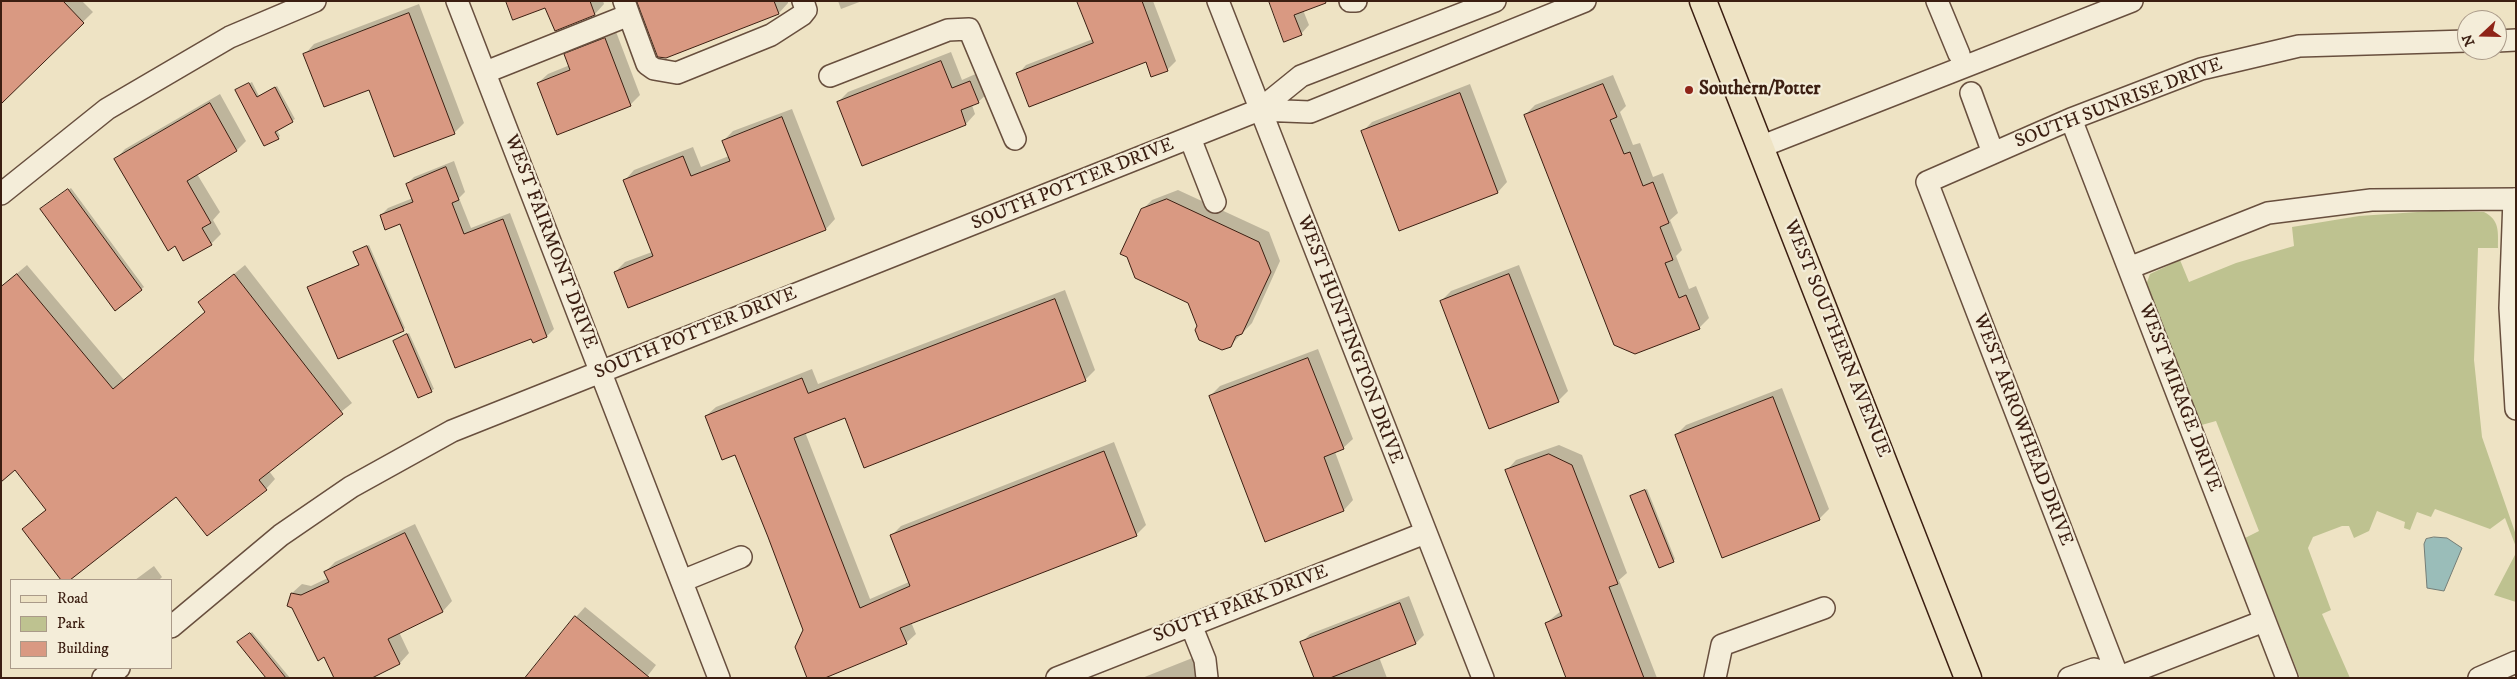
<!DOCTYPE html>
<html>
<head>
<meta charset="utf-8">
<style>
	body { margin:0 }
	#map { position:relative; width:2517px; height:679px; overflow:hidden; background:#eee3c4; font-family:"IM FELL DW Pica",serif }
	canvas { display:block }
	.frame { position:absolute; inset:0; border:2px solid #3b1e11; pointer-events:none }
	.legend { position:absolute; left:10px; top:579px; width:162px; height:90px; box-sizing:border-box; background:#f4edd9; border:1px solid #aa9a89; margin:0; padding:6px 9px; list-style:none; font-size:15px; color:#3b1e11 }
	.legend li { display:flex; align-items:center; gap:10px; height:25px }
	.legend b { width:25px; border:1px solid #aa9a89 }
	.north { position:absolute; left:2457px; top:10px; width:50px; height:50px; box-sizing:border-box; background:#f4edd9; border:1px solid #aa9a89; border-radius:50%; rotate:249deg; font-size:14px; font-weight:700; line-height:20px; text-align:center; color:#3b1e11 }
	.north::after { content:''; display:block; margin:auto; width:18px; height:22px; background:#8f2418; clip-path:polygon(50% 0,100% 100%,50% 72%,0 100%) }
</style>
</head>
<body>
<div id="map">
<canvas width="2517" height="679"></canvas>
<div class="frame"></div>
<ul class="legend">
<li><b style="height:6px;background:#eee3c4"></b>Road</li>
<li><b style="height:14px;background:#bec290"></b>Park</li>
<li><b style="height:14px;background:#d99982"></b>Building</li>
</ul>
<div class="north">N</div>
</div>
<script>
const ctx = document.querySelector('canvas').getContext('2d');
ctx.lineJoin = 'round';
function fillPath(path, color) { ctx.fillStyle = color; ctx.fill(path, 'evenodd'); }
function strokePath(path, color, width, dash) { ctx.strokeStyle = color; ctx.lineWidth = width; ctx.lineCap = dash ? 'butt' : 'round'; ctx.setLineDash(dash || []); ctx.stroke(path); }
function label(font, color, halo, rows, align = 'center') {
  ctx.font = font + ' "IM FELL DW Pica",serif'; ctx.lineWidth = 4.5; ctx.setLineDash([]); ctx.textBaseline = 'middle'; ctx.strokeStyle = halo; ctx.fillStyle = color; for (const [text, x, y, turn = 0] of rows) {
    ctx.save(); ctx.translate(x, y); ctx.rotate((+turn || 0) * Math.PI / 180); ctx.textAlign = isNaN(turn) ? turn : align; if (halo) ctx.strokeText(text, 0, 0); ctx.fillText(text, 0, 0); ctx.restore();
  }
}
const green = new Path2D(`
	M 2432,211 L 2484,212 C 2500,220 2498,232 2498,248 L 2478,248 L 2474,360 L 2482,437 L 2516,535 L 2516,547 L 2505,518 L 2490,529 L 2435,509 L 2431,517 L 2417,512 L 2410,530 L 2404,528 L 2405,522 L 2377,511 L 2369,531 L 2354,538 L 2349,526 L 2342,526 L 2313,537 L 2308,548 L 2331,610 L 2322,614 L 2350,678 L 2300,678 L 2245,538 L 2259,531 L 2216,421 L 2198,426 L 2146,285 L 2150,274 L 2180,260 L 2189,282 L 2236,263 L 2294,246 L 2292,227 L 2359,216 Z
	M 2516,553 L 2516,602 L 2494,595 Z`);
const water = new Path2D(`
	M 2434,537 L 2447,538 L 2462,548 L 2444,591 L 2427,588 L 2424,544 L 2426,539 Z`);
const shadow = new Path2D(`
	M 1,1 L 82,1 L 93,12 L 1,102 Z
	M 507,1 L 603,1 L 604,4 L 595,14 Z
	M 638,1 L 788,1 L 788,3 L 779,13 L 666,57 Z
	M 838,1 L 862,1 L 841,9 Z
	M 1078,1 L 1153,1 L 1176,61 L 1167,70 L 1146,60 L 1018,74 L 1026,65 L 1093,39 Z
	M 1270,1 L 1303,10 L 1309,25 L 1301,34 Z
	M 419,4 L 464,123 L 454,133 L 305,54 L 314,44 Z
	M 615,29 L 640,95 L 630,105 L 538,83 L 548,74 L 570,65 L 566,55 L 575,45 Z
	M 951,52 L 962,80 L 980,72 L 988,93 L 978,102 L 972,105 L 975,114 L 966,124 L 838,102 L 848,92 Z
	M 1613,75 L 1626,106 L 1620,112 L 1633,145 L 1640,143 L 1653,177 L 1663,173 L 1678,213 L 1670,220 L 1682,250 L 1676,256 L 1689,289 L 1696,286 L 1709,318 L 1699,328 L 1525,115 L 1535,105 Z
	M 252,82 L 259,96 L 277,86 L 295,119 L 277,130 L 280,136 L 278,138 L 239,89 Z
	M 1470,84 L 1507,182 L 1498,192 L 1400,229 L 1362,132 L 1372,122 Z
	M 220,94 L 246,141 L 237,150 L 197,174 L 220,212 L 213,220 L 221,234 L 211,244 L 175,245 L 116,159 L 125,149 Z
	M 792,109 L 835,219 L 826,229 L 628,306 L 615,272 L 625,262 L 652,252 L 625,180 L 634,170 L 693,147 L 701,167 L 729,156 L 723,141 L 733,131 Z
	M 454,161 L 465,192 L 459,198 L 471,228 L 510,213 L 554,329 L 547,336 L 532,337 L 400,222 L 381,215 L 388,208 L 413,198 L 407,184 L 414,177 Z
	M 71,188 L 144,287 L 115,309 L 44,207 Z
	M 1178,190 L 1269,232 L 1280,261 L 1252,323 L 1230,346 L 1198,326 L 1189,302 L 1142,210 L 1152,200 Z
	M 369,245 L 405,328 L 403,330 L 309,287 L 360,264 L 354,252 Z
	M 27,265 L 124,380 L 206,311 L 200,302 L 245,265 L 352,403 L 269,471 L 275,479 L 266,489 L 177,495 L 24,529 L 47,509 L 1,287 Z
	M 1519,265 L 1568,391 L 1558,401 L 1441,301 L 1451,291 Z
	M 1065,290 L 1095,370 L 1085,380 L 845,416 L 805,432 L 870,599 L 909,582 L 891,536 L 901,526 L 1114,442 L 1146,525 L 1137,534 L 911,622 L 916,634 L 906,643 L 804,630 L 736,453 L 706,416 L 716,407 L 812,369 L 818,384 Z
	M 409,333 L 434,389 L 419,397 L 394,341 Z
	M 1318,349 L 1353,439 L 1343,448 L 1335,452 L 1353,500 L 1344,510 L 1210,396 L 1220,386 Z
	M 1782,388 L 1829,509 L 1819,519 L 1676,435 L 1686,425 Z
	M 1559,445 L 1582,455 L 1627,573 L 1619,580 L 1657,678 L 1567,678 L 1546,623 L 1561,611 L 1507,470 L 1516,460 Z
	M 1647,489 L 1675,559 L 1673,561 L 1632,496 Z
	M 415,524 L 452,601 L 443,611 L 399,632 L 409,653 L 400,663 L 369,678 L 292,593 L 302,584 L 311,586 L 328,578 L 325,572 L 335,562 Z
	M 154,566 L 162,577 L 160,579 L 135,580 Z
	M 1409,596 L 1424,635 L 1416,643 L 1379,657 L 1387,678 L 1315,678 L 1302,642 L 1310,634 Z
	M 585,607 L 656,665 L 646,678 L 576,617 Z
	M 252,632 L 290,678 L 267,678 L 239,643 Z
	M 1200,655 L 1209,678 L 1142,678 Z`);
const building = new Path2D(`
	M 1,1 L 63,1 L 84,23 L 1,104 Z
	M 506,1 L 590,1 L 595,15 L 555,31 L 545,8 L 513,20 Z
	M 637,1 L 774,1 L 779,14 L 666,58 L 658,57 Z
	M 1077,1 L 1142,1 L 1168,71 L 1151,77 L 1146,62 L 1029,107 L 1016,73 L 1093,43 Z
	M 1269,1 L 1325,1 L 1326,3 L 1294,15 L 1302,35 L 1284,42 Z
	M 409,13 L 455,134 L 394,157 L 369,90 L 324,107 L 303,54 Z
	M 605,38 L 631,106 L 557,135 L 537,83 L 570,70 L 564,54 Z
	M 941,61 L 952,88 L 970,81 L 979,103 L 961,110 L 966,125 L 862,166 L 837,102 Z
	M 249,83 L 257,97 L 275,87 L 293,122 L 275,132 L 279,139 L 264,146 L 235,90 Z
	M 1603,84 L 1617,117 L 1610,120 L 1624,154 L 1630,152 L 1643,186 L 1653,182 L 1669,223 L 1660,227 L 1673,260 L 1665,263 L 1679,298 L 1686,295 L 1700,329 L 1635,354 L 1614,345 L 1524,115 Z
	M 1460,93 L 1498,193 L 1399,231 L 1361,131 Z
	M 210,103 L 237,151 L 187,181 L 211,223 L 202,228 L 212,245 L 183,261 L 175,246 L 168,251 L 114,159 Z
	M 782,117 L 826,230 L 628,308 L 614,272 L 653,256 L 623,180 L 683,156 L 691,176 L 730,161 L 722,141 Z
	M 446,167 L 459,200 L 452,203 L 464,234 L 503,219 L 547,337 L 533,343 L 531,339 L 455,368 L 400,224 L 385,230 L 380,215 L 413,202 L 406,184 Z
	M 68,189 L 142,290 L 115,311 L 40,209 Z
	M 1167,199 L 1259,242 L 1271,272 L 1242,334 L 1236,336 L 1231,347 L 1222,350 L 1199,340 L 1195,330 L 1197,326 L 1188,303 L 1135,278 L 1127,257 L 1120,254 L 1141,209 Z
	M 367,246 L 404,331 L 338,359 L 307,287 L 359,265 L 353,252 Z
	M 17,274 L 113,389 L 205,312 L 198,302 L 234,274 L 343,414 L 259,480 L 267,490 L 207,536 L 176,497 L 70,580 L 61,580 L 22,529 L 46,510 L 15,470 L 1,482 L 1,287 Z
	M 1509,274 L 1559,402 L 1489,429 L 1440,301 Z
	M 1055,299 L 1086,381 L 864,468 L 845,418 L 794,438 L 860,608 L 910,586 L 890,535 L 1104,451 L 1137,536 L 900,628 L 907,644 L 825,678 L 807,678 L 795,647 L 803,630 L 768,537 L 735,455 L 722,460 L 705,416 L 802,378 L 808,393 Z
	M 407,334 L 432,392 L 418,398 L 393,341 Z
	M 1308,358 L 1344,449 L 1324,457 L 1344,511 L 1265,542 L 1209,396 Z
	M 1773,397 L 1820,520 L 1722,558 L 1675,435 Z
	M 1549,454 L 1572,465 L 1618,584 L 1609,587 L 1644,678 L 1566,678 L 1545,623 L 1562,616 L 1505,470 Z
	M 1645,490 L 1674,562 L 1659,568 L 1630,496 Z
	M 405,533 L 443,612 L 388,639 L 400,664 L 372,678 L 334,678 L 324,657 L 318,661 L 292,608 L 287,606 L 291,593 L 301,595 L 329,582 L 324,572 Z
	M 1400,603 L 1416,644 L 1330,678 L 1314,678 L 1300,642 Z
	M 575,616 L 650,678 L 525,678 Z
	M 250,633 L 286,678 L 266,678 L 237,642 Z`);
const minor = new Path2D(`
	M 457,1 L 719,678
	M 1218,1 L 1483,678
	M 1350,1 L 1356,1
	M 1937,1 L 1959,54
	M 629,15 L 647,64 L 654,69 L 677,73 L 771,35 L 802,15 L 806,10 L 803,1
	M 2497,41 L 2516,40
	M 486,72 L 629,15 L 624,1
	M 830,76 L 948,30 L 969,29 L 1015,139
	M 1971,93 L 1993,153
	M 1259,110 L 1310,112 L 1585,1
	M 2071,119 L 2287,678
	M 1190,138 L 1215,202
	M 1760,147 L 2132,1
	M 1,194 L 107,109 L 230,37 L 315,1
	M 2514,199 L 2510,308 L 2516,409
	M 2129,268 L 2268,213 L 2371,200 L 2516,199
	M 682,581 L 741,557
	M 1191,625 L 1205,660 L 1207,678
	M 171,627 L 281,535 L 351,487 L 452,431 L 1259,110 L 1301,76 L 1495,1
	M 2118,677 L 1927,182 L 2071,119 L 2201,69 L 2299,46 L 2467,41
	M 103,678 L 119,668
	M 1057,678 L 1425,533
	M 1715,678 L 1722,645 L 1824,608
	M 2069,678 L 2094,669 L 2118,677
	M 2117,678 L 2264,621
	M 2479,678 L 2516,662`);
const major = new Path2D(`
	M 1703,1 L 1968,678`);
const markers = [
	[1689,90,5,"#8f2418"]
];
const poiNames = [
	["Southern/Potter",1699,90]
];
const streetNames = [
	["SOUTH SUNRISE DRIVE",2119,104,-21],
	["SOUTH POTTER DRIVE",1073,185,-22],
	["WEST FAIRMONT DRIVE",550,242,69],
	["SOUTH POTTER DRIVE",696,334,-22],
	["WEST SOUTHERN AVENUE",1836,339,68],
	["WEST HUNTINGTON DRIVE",1349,340,69],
	["WEST MIRAGE DRIVE",2179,398,69],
	["WEST ARROWHEAD DRIVE",2022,430,69],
	["SOUTH PARK DRIVE",1241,605,-21]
];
fillPath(green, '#bec290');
fillPath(water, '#9abdb9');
strokePath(water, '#747d76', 1);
fillPath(shadow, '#0003');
fillPath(building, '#d99982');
strokePath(building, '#3b1e11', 1);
strokePath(minor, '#684f3e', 24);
strokePath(major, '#3b1e11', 29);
strokePath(minor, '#f4edd9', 21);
strokePath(major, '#eee3c4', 26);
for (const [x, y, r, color] of markers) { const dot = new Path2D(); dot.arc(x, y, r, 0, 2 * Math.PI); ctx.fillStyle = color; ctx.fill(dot); strokePath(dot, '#f4edd9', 2); }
label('bold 19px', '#3b1e11', '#f4edd9', poiNames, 'left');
label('19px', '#3b1e11', '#f4edd9', streetNames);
</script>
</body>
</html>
